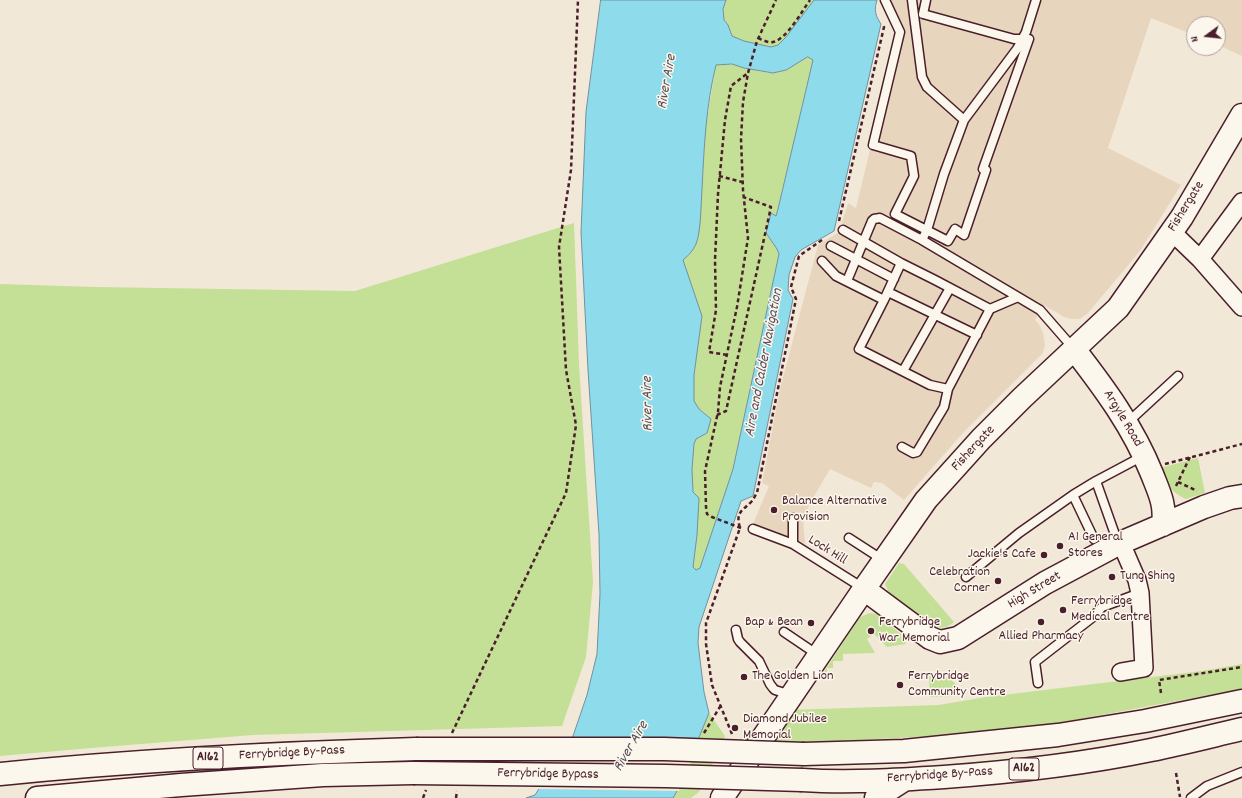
<!DOCTYPE html>
<html>
<head>
<meta charset="utf-8">
<style>
	body { margin:0 }
	#map { position:relative; width:1242px; height:798px; overflow:hidden; background:#f2e8d7; font-family:Dekko,sans-serif }
	canvas { display:block }
	.north { position:absolute; left:1186px; top:16px; width:40px; height:40px; box-sizing:border-box; background:#fbf7ec; border:1px solid #b4a19f; border-radius:50%; rotate:255deg; font-size:11px; font-weight:700; line-height:16px; text-align:center; color:#4a1f2b }
	.north::after { content:''; display:block; margin:auto; width:14px; height:18px; background:#4a1f2b; clip-path:polygon(50% 0,100% 100%,50% 72%,0 100%) }
</style>
</head>
<body>
<div id="map">
<canvas width="1242" height="798"></canvas>
<div class="north">N</div>
</div>
<script>
const ctx = document.querySelector('canvas').getContext('2d');
ctx.lineJoin = 'round';
function fillPath(path, color) { ctx.fillStyle = color; ctx.fill(path, 'evenodd'); }
function strokePath(path, color, width, dash) { ctx.strokeStyle = color; ctx.lineWidth = width; ctx.lineCap = dash ? 'butt' : 'round'; ctx.setLineDash(dash || []); ctx.stroke(path); }
function label(font, color, halo, rows, align = 'center') {
  ctx.font = font + ' Dekko,sans-serif'; ctx.lineWidth = 3; ctx.setLineDash([]); ctx.textBaseline = 'middle'; ctx.strokeStyle = halo; ctx.fillStyle = color; for (const [text, x, y, turn = 0] of rows) {
    ctx.save(); ctx.translate(x, y); ctx.rotate((+turn || 0) * Math.PI / 180); ctx.textAlign = isNaN(turn) ? turn : align; if (halo) ctx.strokeText(text, 0, 0); ctx.fillText(text, 0, 0); ctx.restore();
  }
}
const built = new Path2D(`
	M 882,0 L 1242,0 L 1242,56 L 1218,45 L 1218,24 L 1194,24 L 1194,35 L 1151,18 L 1108,148 L 1181,185 L 1140,251 L 1088,313 L 1080,319 L 1071,319 L 1064,317 L 1044,305 L 1035,320 L 1039,324 L 1043,333 L 1045,345 L 1043,353 L 961,435 L 904,500 L 882,483 L 874,482 L 871,488 L 830,469 L 813,498 L 803,518 L 805,544 L 753,524 L 769,486 L 762,483 L 780,389 L 818,245 L 839,232 L 848,203 L 856,208 L 898,32 Z`);
const green = new Path2D(`
	M 726,0 L 814,0 C 806,10 783,48 771,47 C 761,47 744,40 734,38 L 732,36 L 728,25 L 724,20 L 723,9 Z
	M 808,57 L 813,60 L 778,209 L 776,216 L 771,213 L 766,233 L 777,249 L 779,254 L 733,469 L 700,569 L 696,570 L 693,567 L 699,498 L 693,492 L 692,469 L 694,444 L 696,439 L 707,433 L 705,413 L 699,409 L 694,401 L 694,375 L 702,316 L 682,260 L 691,253 L 696,243 L 699,221 L 706,126 L 716,64 L 735,65 L 763,72 L 773,73 L 786,70 Z
	M 574,223 L 579,364 L 593,582 L 586,657 L 562,726 L 253,735 L 91,748 L 0,756 L 0,284 L 95,287 L 355,291 Z
	M 1198,458 L 1205,493 L 1186,499 C 1169,491 1168,484 1160,468 Z
	M 899,563 L 904,564 L 954,622 C 946,629 936,630 929,622 L 929,619 L 924,615 L 919,615 L 889,593 L 885,584 Z
	M 870,613 L 876,614 L 902,635 L 906,644 L 887,647 L 874,634 L 867,639 L 875,653 L 843,654 L 843,661 L 833,661 L 833,668 L 827,668 L 827,677 L 820,678 L 860,617 Z
	M 1242,664 L 1242,689 L 1009,732 L 803,743 L 772,742 L 787,710 L 939,705 L 986,697 L 1202,671 Z
	M 929,676 C 953,678 950,677 965,696 L 930,697 Z
	M 709,713 L 725,736 L 723,742 L 699,792 L 691,798 L 673,798 L 677,791 Z`);
const water = new Path2D(`
	M 601,0 L 726,0 L 723,9 L 724,20 L 728,25 L 732,36 L 744,41 L 771,47 L 778,45 L 786,37 L 814,0 L 877,0 C 874,10 875,15 881,24 L 834,231 L 801,250 L 795,257 L 789,275 L 788,290 L 793,299 L 753,496 L 741,501 L 699,627 L 698,643 L 704,692 L 709,713 L 677,791 L 673,798 L 526,798 L 535,795 L 573,736 L 587,695 L 597,654 L 600,594 L 599,534 L 588,370 L 581,232 L 586,112 ZM 808,57 L 813,60 L 778,209 L 776,216 L 771,213 L 766,233 L 777,249 L 779,254 L 733,469 L 700,568 L 696,570 L 693,567 L 697,535 L 699,498 L 693,492 L 692,469 L 694,444 L 696,439 L 707,433 L 711,419 L 699,409 L 694,401 L 694,375 L 702,316 L 683,260 C 688,256 693,251 696,244 C 701,232 701,203 702,189 C 704,148 706,105 716,65 L 732,64 L 744,68 L 773,73 L 786,70 Z`);
const pier = new Path2D(`
	M 569,739 L 700,741 L 679,791 L 537,789 Z`);
const path = new Path2D(`
	M 758,38 C 763,40 768,43 773,42 C 787,39 802,11 810,0
	M 719,176 L 742,182
	M 839,221 L 884,27 L 883,24
	M 727,355 L 709,352 L 716,310 L 715,260 L 718,194 L 725,120 L 731,86 L 748,73
	M 717,415 L 726,411 L 771,207 L 743,197
	M 1165,464 L 1242,444
	M 1178,482 L 1197,491
	M 1176,486 L 1190,457
	M 741,528 L 712,517 L 707,514 L 706,507 L 705,471 L 718,412 L 720,387 L 737,307 L 748,238 L 743,190 L 741,139 L 743,102 L 748,73 L 757,41 L 776,0
	M 1161,693 L 1159,680 L 1242,667
	M 452,733 L 566,493 L 576,425 L 566,370 L 559,247 L 571,170 L 578,0
	M 704,733 L 721,705
	M 732,734 L 712,685 L 706,644 L 706,623 L 740,528 C 735,511 743,511 752,501 C 754,499 755,495 757,493 L 796,299 L 791,287 L 799,256 L 822,240
	M 1176,773 L 1180,797
	M 423,798 L 426,790
	M 456,798 L 457,791`);
const lane = new Path2D(`
	M 885,0 L 900,32 L 873,145 L 911,156 L 914,176 L 895,214 L 948,241 L 955,229 L 964,235 L 986,170 L 983,169 L 1029,39 L 1014,39 L 923,14 L 926,0
	M 912,0 L 922,77 L 927,87 L 964,120
	M 1036,0 L 1026,32 L 1017,49 L 964,120 L 944,174 L 927,230 L 922,240 L 1040,310 L 1074,349
	M 843,230 L 901,263
	M 831,246 L 894,279
	M 822,261 L 836,276 L 884,300
	M 847,281 L 872,221 L 874,219 L 880,218 L 922,240
	M 888,292 L 977,335
	M 990,309 L 948,389 L 930,385 L 859,349 L 884,300 L 901,263 L 935,280 L 990,309 L 1018,297
	M 903,371 L 950,288
	M 1127,423 L 1178,376
	M 902,447 L 913,453 L 917,452 L 944,407 L 948,389
	M 1096,481 L 1118,543
	M 1073,495 L 1094,539
	M 793,518 L 793,544
	M 753,529 L 793,544 L 863,588
	M 849,538 L 883,560
	M 966,577 L 1019,533 L 1073,495 L 1096,481 L 1143,456
	M 736,630 L 738,639 L 740,642 L 759,661 L 770,684 L 773,688 L 775,690 L 791,695
	M 784,632 L 818,655
	M 1038,683 L 1035,662 L 1093,617 L 1102,607 L 1140,593
	M 1191,798 L 1207,786 L 1242,772`);
const street = new Path2D(`
	M 1172,232 L 1200,259 L 1242,307
	M 1200,259 L 1242,202
	M 1121,543 L 1137,580 L 1140,593 L 1144,668 L 1121,672`);
const secondary = new Path2D(`
	M 1074,349 C 1105,389 1133,427 1152,474 C 1159,492 1166,505 1163,525
	M 864,589 L 930,638 L 940,642 L 958,638 L 1045,583 L 1118,544 L 1204,507 L 1230,498 L 1242,496
	M 722,798 L 864,589 L 926,500 L 981,439 L 1022,398 L 1118,308 L 1182,217 L 1242,115`);
const primary = new Path2D(`
	M 804,754 L 904,751 L 1058,735 L 1145,721 L 1242,701
	M 0,774 C 138,760 277,753 416,749
	M 802,780 C 849,783 897,780 944,777 C 1013,772 1083,764 1151,750 C 1181,744 1212,736 1242,729
	M 37,798 L 181,785 L 323,775 L 413,773
	M 876,798 L 904,780`);
const primaryBridge = new Path2D(`
	M 416,749 L 664,749 L 804,754
	M 413,773 L 666,776 L 802,780`);
const markers = [
	[774,510,4,"#4a1f2b"],
	[1060,546,4,"#4a1f2b"],
	[1044,555,4,"#4a1f2b"],
	[1112,577,4,"#4a1f2b"],
	[998,581,4,"#4a1f2b"],
	[1063,610,4,"#4a1f2b"],
	[1041,622,4,"#4a1f2b"],
	[811,623,4,"#4a1f2b"],
	[871,631,4,"#4a1f2b"],
	[744,677,4,"#4a1f2b"],
	[900,685,4,"#4a1f2b"],
	[735,728,4,"#4a1f2b"]
];
const shields = [
	[208,758,30],
	[1024,769,30]
];
const shieldNames = [
	["A162",208,758],
	["A162",1024,769]
];
const streetNames = [
	["Fishergate",1187,207,-58],
	["Argyle Road",1122,419,59],
	["Fishergate",974,449,-47],
	["Lock Hill",827,551,32],
	["High Street",1035,591,-31],
	["Ferrybridge By-Pass",292,754,-3],
	["Ferrybridge Bypass",548,775,1],
	["Ferrybridge By-Pass",940,776,-4]
];
const poiNames = [
	["Balance Alternative",782,502],
	["Provision",782,518],
	["A1 General",1068,538],
	["Stores",1068,554],
	["Jackie's Cafe",1036,555,"right"],
	["Celebration",990,573,"right"],
	["Corner",990,589,"right"],
	["Tung Shing",1120,577],
	["Ferrybridge",1071,602],
	["Medical Centre",1071,618],
	["Bap & Bean",803,623,"right"],
	["Ferrybridge",879,623],
	["War Memorial",879,639],
	["Allied Pharmacy",1041,637,"center"],
	["The Golden Lion",752,677],
	["Ferrybridge",908,677],
	["Community Centre",908,693],
	["Diamond Jubilee",743,720],
	["Memorial",743,736]
];
const waterNames = [
	["River Aire",668,82,-80],
	["Aire and Calder Navigation",765,363,-79],
	["River Aire",649,404,-91],
	["River Aire",632,747,-60]
];
fillPath(built, '#e8d5bd');
fillPath(green, '#c4df96');
fillPath(water, '#8ddbeb');
strokePath(water, '#72909e', 1);
fillPath(pier, '#f2e8d7');
strokePath(lane, '#4a1f2b', 11);
strokePath(street, '#4a1f2b', 20);
strokePath(secondary, '#4a1f2b', 25);
strokePath(primary, '#4a1f2b', 25);
strokePath(path, '#4a1f2b', 2.5, [4, 3]);
strokePath(lane, '#fbf7ec', 8);
strokePath(street, '#fbf7ec', 17);
strokePath(secondary, '#fbf7ec', 22);
strokePath(primary, '#fbf7ec', 22);
strokePath(primaryBridge, '#4a1f2b', 25, []);
strokePath(primaryBridge, '#fbf7ec', 22);
for (const [x, y, r, color] of markers) { const dot = new Path2D(); dot.arc(x, y, r, 0, 2 * Math.PI); ctx.fillStyle = color; ctx.fill(dot); strokePath(dot, '#fbf7ec', 1.5); }
for (const [x, y, w] of shields) { const box = new Path2D(); box.roundRect(x - w / 2, y - 11, w, 22, 3); ctx.fillStyle = '#fbf7ec'; ctx.fill(box); strokePath(box, '#4a1f2b', 1); }
label('bold 13px', '#4a1f2b', null, shieldNames);
label('14px', '#4a1f2b', '#fbf7ec', streetNames);
label('14px', '#4a1f2b', '#fbf7ec', poiNames, 'left');
label('italic 15px', '#5b4e5b', '#fbf7ec', waterNames);
</script>
</body>
</html>
